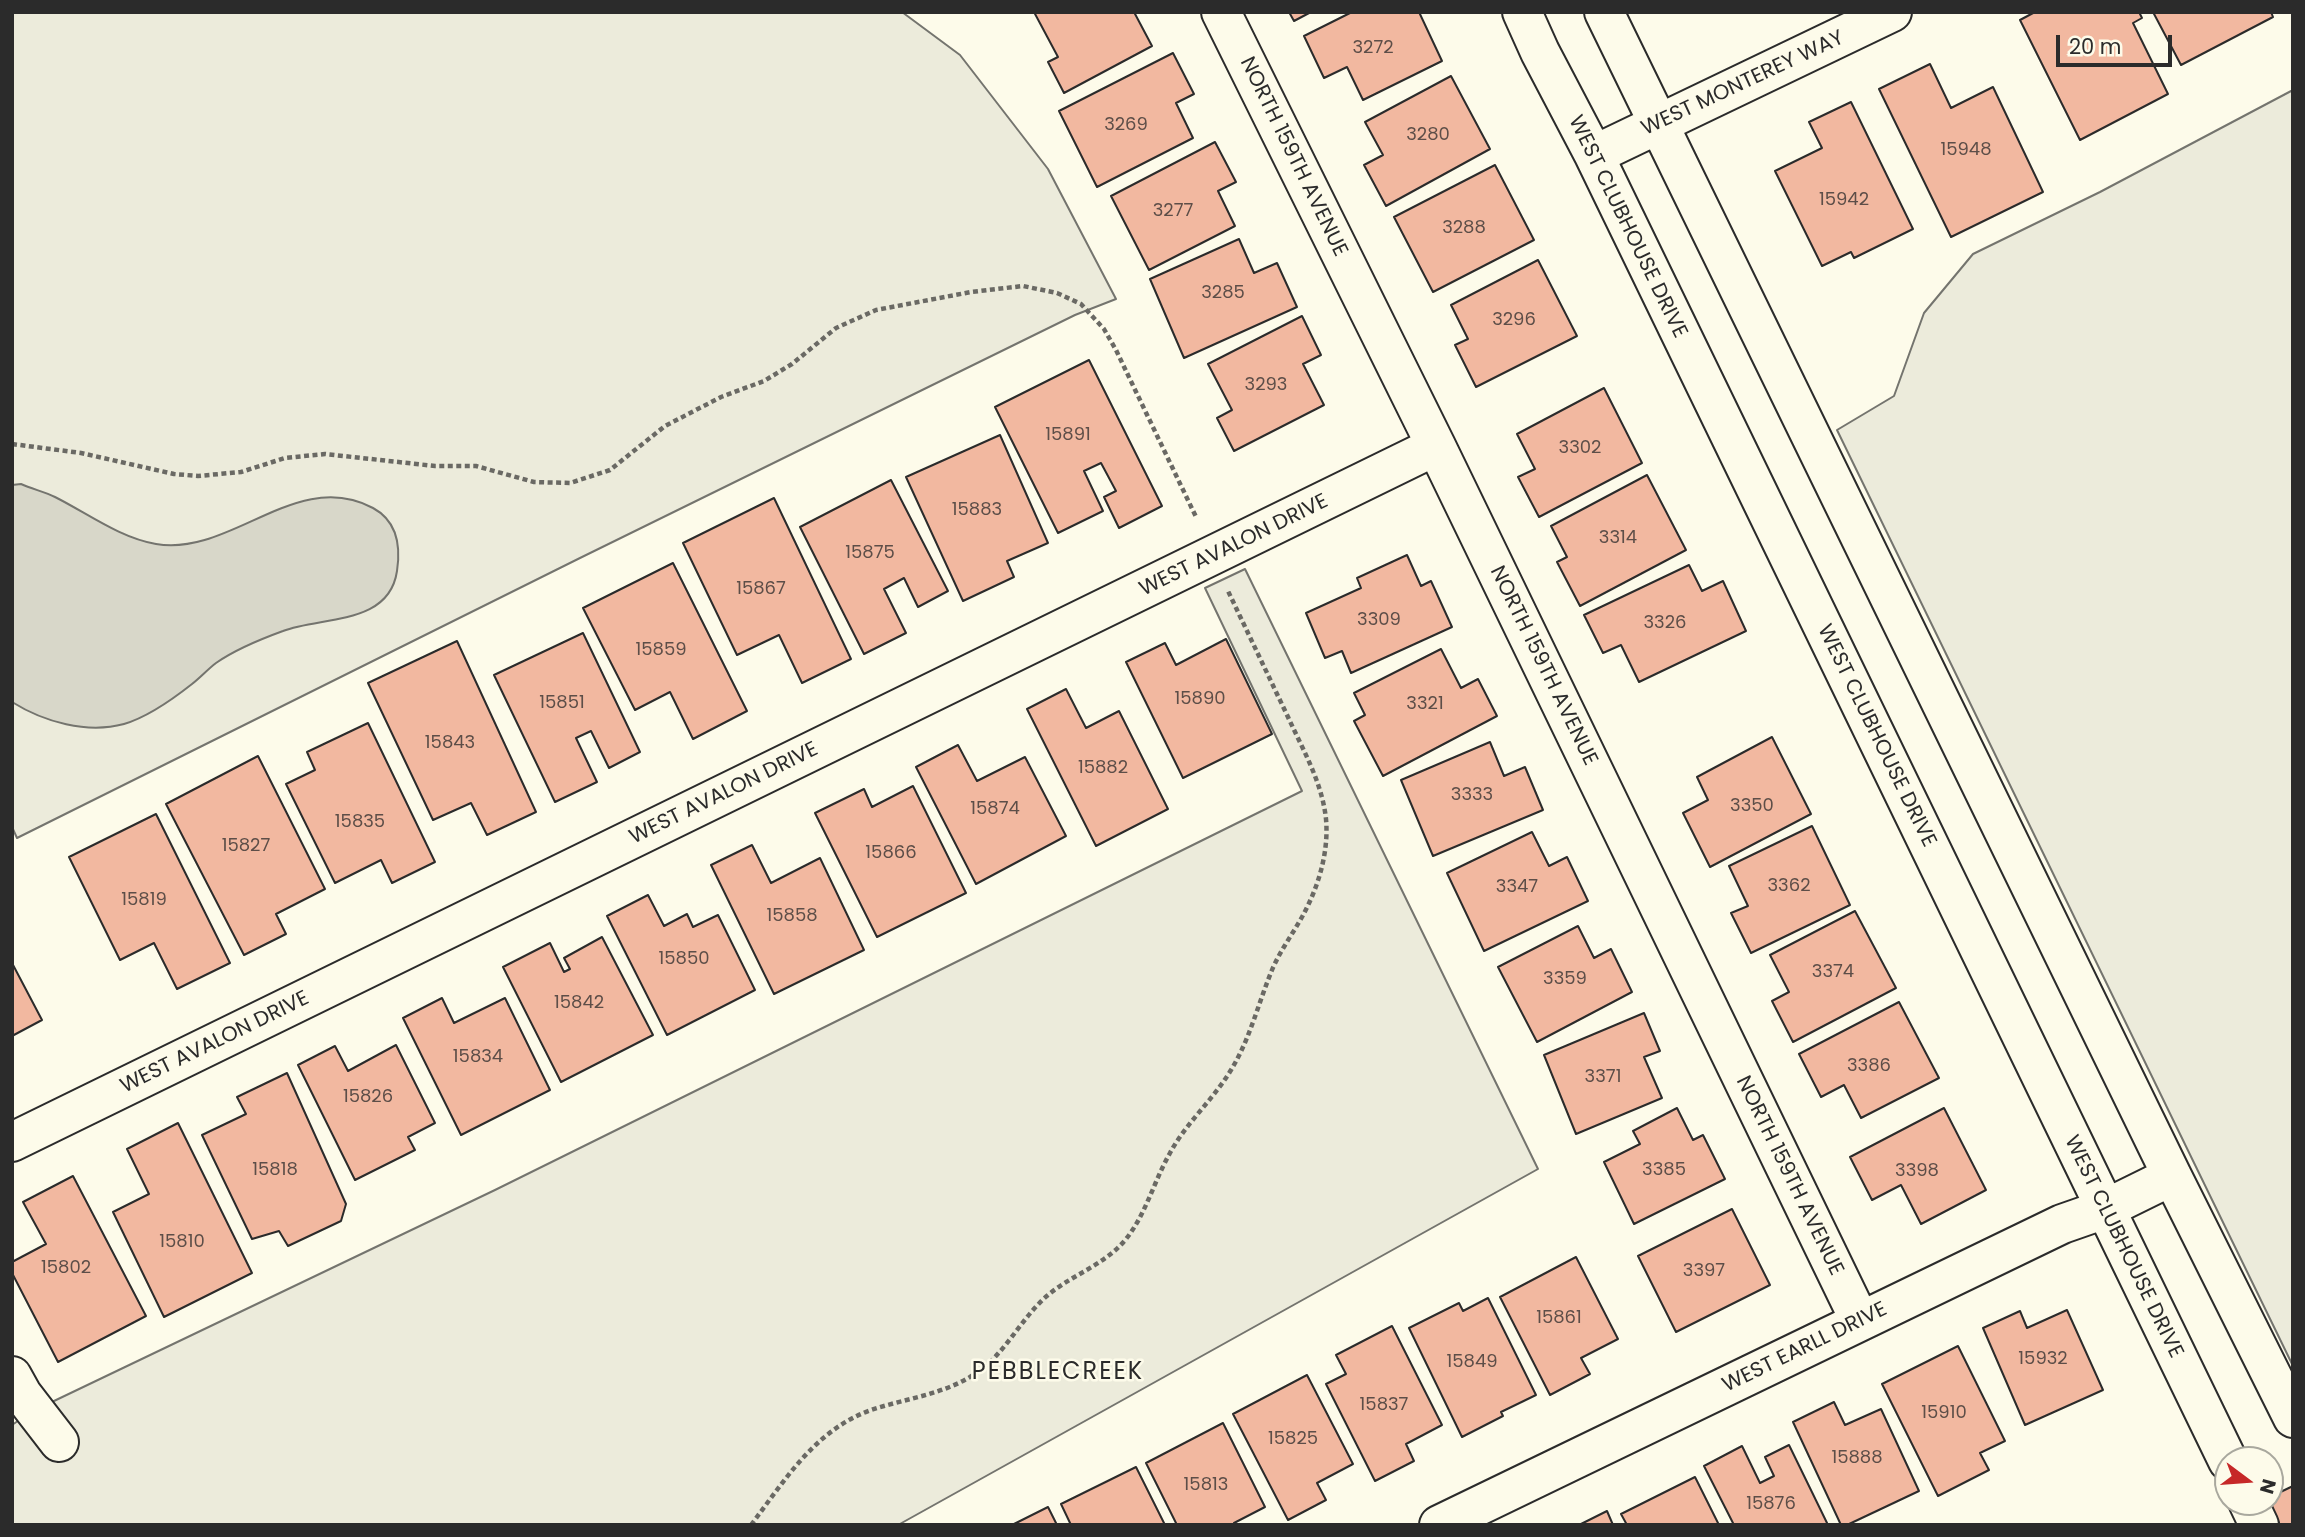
<!DOCTYPE html>
<html>
<head>
<meta charset="utf-8">
<style>
	body { margin:0 }
	#map { position:relative; width:2305px; height:1537px; overflow:hidden; background:#fdfbea; font-family:Poppins,sans-serif }
	canvas { display:block }
	.frame { position:absolute; inset:0; border:14px solid #2b2b2b; pointer-events:none }
	.north { position:absolute; left:2214px; top:1446px; width:70px; height:70px; box-sizing:border-box; background:#fdfbea; border:2px solid #a9a89e; border-radius:50%; rotate:106deg; font-size:19px; font-weight:700; line-height:28px; text-align:center; color:#2b2b2b }
	.north::after { content:''; display:block; margin:auto; width:24px; height:32px; background:#c62828; clip-path:polygon(50% 0,100% 100%,50% 72%,0 100%) }
	.scale { position:absolute; left:2056px; top:35px; width:116px; height:32px; box-sizing:border-box; border:4px solid #2b2b2b; border-top:0; padding-left:9px; font-size:21px; line-height:24px; white-space:nowrap; color:#2b2b2b; -webkit-text-stroke:5px #fdfbea; paint-order:stroke }
</style>
</head>
<body>
<div id="map">
<canvas width="2305" height="1537"></canvas>
<div class="frame"></div>
<div class="north">N</div>
<div class="scale">20 m</div>
</div>
<script>
const ctx = document.querySelector('canvas').getContext('2d');
ctx.lineJoin = 'round';
function fillPath(path, color) { ctx.fillStyle = color; ctx.fill(path, 'evenodd'); }
function strokePath(path, color, width, dash) { ctx.strokeStyle = color; ctx.lineWidth = width; ctx.lineCap = dash ? 'butt' : 'round'; ctx.setLineDash(dash || []); ctx.stroke(path); }
function label(font, color, halo, rows, align = 'center') {
  ctx.font = font + ' Poppins,sans-serif'; ctx.lineWidth = 5; ctx.setLineDash([]); ctx.textBaseline = 'middle'; ctx.strokeStyle = halo; ctx.fillStyle = color; for (const [text, x, y, turn = 0] of rows) {
    ctx.save(); ctx.translate(x, y); ctx.rotate((+turn || 0) * Math.PI / 180); ctx.textAlign = isNaN(turn) ? turn : align; if (halo) ctx.strokeText(text, 0, 0); ctx.fillText(text, 0, 0); ctx.restore();
  }
}
const green = new Path2D(`
	M 12,12 L 902,12 L 960,55 L 1048,169 L 1116,299 L 1075,315 L 580,558 L 17,838 L 12,827 Z
	M 2293,90 L 2293,1366 L 1837,430 L 1894,396 L 1924,313 L 1973,254 L 2100,192 Z
	M 1245,569 L 1538,1169 L 898,1525 L 12,1525 L 12,1425 L 31,1412 L 495,1190 L 1302,791 L 1205,588 Z`);
const water = new Path2D(`
	M 21,484 C 32,489 45,492 55,497 C 87,513 120,538 156,544 C 231,557 297,467 373,508 C 397,521 401,545 397,571 C 389,626 321,616 283,631 C 261,639 236,649 216,663 C 208,669 201,677 192,684 C 173,699 148,717 124,724 C 87,734 44,722 12,702 L 12,485 Z`);
const building = new Path2D(`
	M 1034,12 L 1134,12 L 1152,46 L 1064,93 L 1048,62 L 1058,57 Z
	M 1289,12 L 1311,12 L 1294,21 Z
	M 1352,12 L 1419,12 L 1442,61 L 1363,100 L 1347,67 L 1324,78 L 1304,36 Z
	M 2035,12 L 2139,12 L 2142,18 L 2133,23 L 2168,94 L 2080,140 L 2020,20 Z
	M 2153,12 L 2271,12 L 2273,17 L 2181,65 Z
	M 1173,53 L 1194,94 L 1176,103 L 1193,138 L 1097,187 L 1059,111 Z
	M 1930,64 L 1951,108 L 1993,87 L 2043,192 L 1951,237 L 1879,89 Z
	M 1451,76 L 1490,149 L 1386,206 L 1364,165 L 1383,155 L 1365,122 Z
	M 1851,102 L 1913,229 L 1854,258 L 1851,252 L 1822,266 L 1775,171 L 1822,148 L 1809,122 Z
	M 1215,142 L 1236,182 L 1218,191 L 1235,226 L 1149,270 L 1111,196 Z
	M 1495,165 L 1534,240 L 1433,292 L 1394,217 Z
	M 1239,239 L 1254,273 L 1277,263 L 1297,307 L 1184,358 L 1150,279 Z
	M 1538,260 L 1577,336 L 1476,387 L 1455,345 L 1468,339 L 1451,305 Z
	M 1302,316 L 1321,355 L 1303,364 L 1324,405 L 1234,451 L 1217,418 L 1232,410 L 1208,364 Z
	M 1089,360 L 1162,506 L 1119,528 L 1104,497 L 1116,491 L 1101,463 L 1084,471 L 1103,511 L 1058,533 L 995,407 Z
	M 1604,388 L 1642,463 L 1539,517 L 1518,477 L 1535,469 L 1517,434 Z
	M 1000,435 L 1048,543 L 1007,561 L 1014,577 L 963,601 L 906,477 Z
	M 1647,475 L 1686,550 L 1580,606 L 1557,562 L 1567,557 L 1551,526 Z
	M 891,480 L 948,591 L 918,607 L 904,578 L 884,589 L 906,633 L 864,654 L 800,527 Z
	M 774,498 L 851,659 L 802,683 L 779,635 L 737,655 L 683,543 Z
	M 1407,555 L 1421,586 L 1431,581 L 1452,627 L 1351,673 L 1342,651 L 1325,658 L 1306,613 L 1361,588 L 1357,578 Z
	M 673,563 L 747,711 L 693,739 L 670,692 L 635,710 L 583,608 Z
	M 1689,565 L 1702,591 L 1723,581 L 1746,631 L 1639,682 L 1621,645 L 1603,653 L 1584,615 Z
	M 583,633 L 640,752 L 609,768 L 591,731 L 576,738 L 597,782 L 555,802 L 494,675 Z
	M 1226,639 L 1272,734 L 1183,778 L 1126,662 L 1165,643 L 1176,665 Z
	M 457,641 L 536,812 L 487,835 L 471,803 L 433,820 L 368,683 Z
	M 1441,649 L 1461,688 L 1478,679 L 1497,716 L 1383,776 L 1354,721 L 1365,715 L 1354,693 Z
	M 1066,689 L 1086,728 L 1119,711 L 1168,809 L 1096,846 L 1027,709 Z
	M 368,723 L 435,862 L 392,883 L 381,860 L 335,883 L 286,784 L 315,770 L 307,752 Z
	M 1772,737 L 1811,814 L 1710,867 L 1683,813 L 1708,800 L 1697,777 Z
	M 1490,742 L 1504,776 L 1525,767 L 1543,810 L 1433,856 L 1401,780 Z
	M 958,745 L 977,781 L 1025,757 L 1066,836 L 976,884 L 916,767 Z
	M 258,756 L 325,889 L 276,914 L 286,934 L 244,955 L 166,804 Z
	M 913,786 L 966,893 L 877,937 L 815,813 L 864,789 L 872,807 Z
	M 156,814 L 230,963 L 177,989 L 154,943 L 120,960 L 69,857 Z
	M 1812,826 L 1850,905 L 1751,953 L 1731,913 L 1748,906 L 1729,866 Z
	M 1532,832 L 1549,866 L 1567,857 L 1588,901 L 1484,951 L 1447,873 Z
	M 752,845 L 771,883 L 820,858 L 864,950 L 774,994 L 711,865 Z
	M 648,895 L 664,926 L 687,914 L 693,927 L 718,915 L 755,990 L 667,1035 L 607,916 Z
	M 1855,911 L 1896,988 L 1793,1042 L 1772,1001 L 1789,992 L 1770,955 Z
	M 1578,926 L 1594,958 L 1611,949 L 1632,992 L 1537,1042 L 1498,967 Z
	M 602,937 L 653,1035 L 561,1082 L 503,967 L 550,943 L 564,972 L 570,969 L 564,958 Z
	M 12,963 L 42,1020 L 12,1036 Z
	M 442,998 L 454,1023 L 505,998 L 550,1090 L 461,1135 L 403,1018 Z
	M 1899,1002 L 1939,1078 L 1861,1118 L 1844,1085 L 1821,1097 L 1799,1054 Z
	M 1644,1013 L 1660,1051 L 1644,1057 L 1662,1098 L 1576,1134 L 1544,1055 Z
	M 396,1045 L 435,1123 L 408,1137 L 415,1150 L 355,1180 L 298,1065 L 335,1046 L 348,1071 Z
	M 287,1073 L 346,1204 L 341,1221 L 288,1246 L 279,1231 L 252,1239 L 202,1135 L 246,1114 L 237,1097 Z
	M 1677,1108 L 1693,1140 L 1703,1135 L 1725,1179 L 1634,1224 L 1604,1162 L 1640,1144 L 1633,1131 Z
	M 1944,1108 L 1986,1190 L 1921,1224 L 1901,1185 L 1872,1200 L 1850,1157 Z
	M 178,1123 L 252,1273 L 164,1317 L 113,1212 L 149,1194 L 127,1149 Z
	M 73,1176 L 146,1316 L 58,1362 L 12,1273 L 12,1262 L 46,1244 L 23,1202 Z
	M 1732,1209 L 1770,1285 L 1676,1332 L 1638,1256 Z
	M 1576,1257 L 1618,1339 L 1581,1358 L 1590,1374 L 1550,1395 L 1500,1297 Z
	M 1488,1298 L 1536,1395 L 1501,1412 L 1503,1416 L 1462,1437 L 1409,1328 L 1459,1303 L 1463,1311 Z
	M 2067,1310 L 2103,1390 L 2025,1425 L 1983,1328 L 2020,1311 L 2027,1328 Z
	M 1392,1326 L 1442,1425 L 1406,1444 L 1414,1461 L 1375,1481 L 1326,1384 L 1346,1374 L 1336,1355 Z
	M 1958,1346 L 2005,1441 L 1980,1453 L 1989,1470 L 1938,1496 L 1882,1384 Z
	M 1307,1375 L 1353,1464 L 1317,1483 L 1326,1500 L 1288,1520 L 1233,1414 Z
	M 1834,1402 L 1845,1425 L 1881,1409 L 1919,1491 L 1847,1525 L 1841,1525 L 1793,1422 Z
	M 1223,1423 L 1265,1507 L 1234,1523 L 1235,1525 L 1177,1525 L 1146,1463 Z
	M 1789,1445 L 1828,1525 L 1734,1525 L 1704,1466 L 1742,1446 L 1760,1483 L 1774,1476 L 1765,1457 Z
	M 1136,1467 L 1165,1525 L 1071,1525 L 1061,1504 Z
	M 1695,1477 L 1719,1525 L 1627,1525 L 1621,1514 Z
	M 2293,1486 L 2293,1525 L 2280,1525 L 2269,1502 L 2270,1497 Z
	M 1048,1507 L 1057,1525 L 1012,1525 Z
	M 1607,1511 L 1613,1525 L 1579,1525 Z`);
const path = new Path2D(`
	M 12,444 L 81,453 L 174,474 L 198,476 L 241,472 L 285,458 L 325,454 L 435,466 L 476,466 L 534,482 L 570,483 L 610,470 L 665,426 L 721,397 L 764,381 L 792,364 L 836,328 L 876,310 L 971,292 L 1023,286 L 1057,293 L 1081,304 L 1104,329 L 1116,350 L 1197,519
	M 751,1525 C 785,1480 815,1430 871,1410 C 907,1398 948,1394 979,1371 C 1007,1351 1022,1317 1048,1295 C 1073,1274 1105,1265 1126,1239 C 1146,1214 1154,1181 1170,1153 C 1186,1123 1213,1100 1231,1070 C 1250,1039 1258,1004 1272,970 C 1280,951 1292,935 1302,917 C 1318,888 1329,853 1326,819 C 1322,782 1303,750 1288,717 C 1268,675 1248,633 1228,591`);
const minor = new Path2D(`
	M 1221,12 L 1436,446 L 1860,1321
	M 1522,12 L 1540,52 L 1594,155 L 2228,1461
	M 1604,12 L 2172,1176 L 2293,1418
	M 1594,155 L 1892,12
	M 12,1142 L 1436,446
	M 12,1376 L 22,1394 L 59,1442
	M 2248,1502 L 2259,1525
	M 1439,1525 L 2062,1224 L 2105,1209 L 2172,1176`);
const numberNames = [
	["3272",1373,48],
	["3269",1126,125],
	["3280",1428,135],
	["15948",1966,150],
	["15942",1844,200],
	["3277",1173,211],
	["3288",1464,228],
	["3285",1223,293],
	["3296",1514,320],
	["3293",1266,385],
	["15891",1068,435],
	["3302",1580,448],
	["15883",977,510],
	["3314",1618,538],
	["15875",870,553],
	["15867",761,589],
	["3309",1379,620],
	["3326",1665,623],
	["15859",661,650],
	["15890",1200,699],
	["15851",562,703],
	["3321",1425,704],
	["15843",450,743],
	["15882",1103,768],
	["3333",1472,795],
	["3350",1752,806],
	["15874",995,809],
	["15835",360,822],
	["15827",246,846],
	["15866",891,853],
	["3362",1789,886],
	["3347",1517,887],
	["15819",144,900],
	["15858",792,916],
	["15850",684,959],
	["3374",1833,972],
	["3359",1565,979],
	["15842",579,1003],
	["15834",478,1057],
	["3386",1869,1066],
	["3371",1603,1077],
	["15826",368,1097],
	["15818",275,1170],
	["3385",1664,1170],
	["3398",1917,1171],
	["15810",182,1242],
	["15802",66,1268],
	["3397",1704,1271],
	["15861",1559,1318],
	["15932",2043,1359],
	["15849",1472,1362],
	["15837",1384,1405],
	["15910",1944,1413],
	["15825",1293,1439],
	["15888",1857,1458],
	["15813",1206,1485],
	["15876",1771,1504]
];
const streetNames = [
	["WEST MONTEREY WAY",1743,84,-25],
	["NORTH 159TH AVENUE",1293,157,64],
	["WEST CLUBHOUSE DRIVE",1627,227,64],
	["WEST AVALON DRIVE",1234,546,-26],
	["NORTH 159TH AVENUE",1543,666,64],
	["WEST CLUBHOUSE DRIVE",1876,736,64],
	["WEST AVALON DRIVE",724,794,-26],
	["WEST AVALON DRIVE",215,1043,-26],
	["NORTH 159TH AVENUE",1789,1176,64],
	["WEST CLUBHOUSE DRIVE",2123,1247,64],
	["WEST EARLL DRIVE",1805,1348,-26]
];
const quarterNames = [
	["PEBBLECREEK",1058,1373]
];
fillPath(green, '#ecebdb');
strokePath(green, '#74746e', 2);
fillPath(water, '#d8d7c9');
strokePath(water, '#74746e', 2);
fillPath(building, '#f2b8a0');
strokePath(building, '#2b2b2b', 2);
strokePath(minor, '#2b2b2b', 42);
strokePath(path, '#6a6964', 4.5, [5, 3.5]);
strokePath(minor, '#fdfbea', 38);
label('18px', '#5d4e48', null, numberNames);
label('21px', '#2b2b2b', '#fdfbea', streetNames);
ctx.letterSpacing = '2px';
label('24px', '#2b2b2b', '#fdfbea', quarterNames);
ctx.letterSpacing = '0px';
</script>
</body>
</html>
